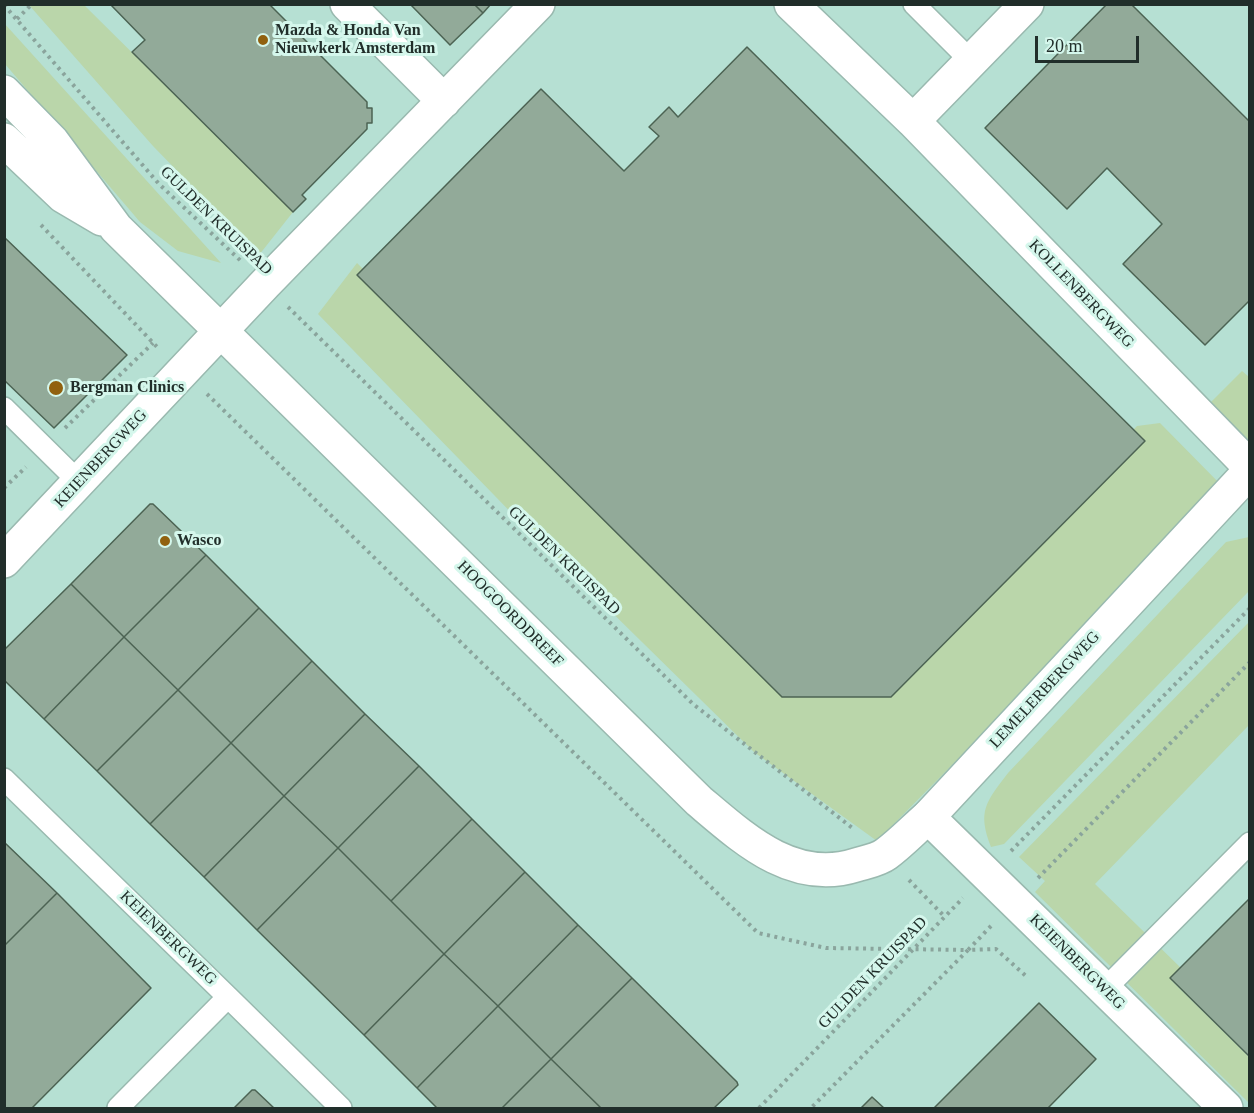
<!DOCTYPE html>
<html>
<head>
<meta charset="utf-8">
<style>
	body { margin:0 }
	#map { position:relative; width:1254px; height:1113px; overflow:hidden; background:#c8e9df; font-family:"Times New Roman",serif }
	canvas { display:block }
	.frame { position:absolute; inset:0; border:6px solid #212e2a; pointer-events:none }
	.scale { position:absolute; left:1035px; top:36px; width:104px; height:27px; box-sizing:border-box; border:3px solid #212e2a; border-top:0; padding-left:8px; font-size:18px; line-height:21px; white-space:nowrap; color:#212e2a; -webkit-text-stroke:4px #d5f7ec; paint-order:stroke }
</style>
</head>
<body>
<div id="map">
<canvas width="1254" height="1113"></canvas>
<div class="frame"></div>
<div class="scale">20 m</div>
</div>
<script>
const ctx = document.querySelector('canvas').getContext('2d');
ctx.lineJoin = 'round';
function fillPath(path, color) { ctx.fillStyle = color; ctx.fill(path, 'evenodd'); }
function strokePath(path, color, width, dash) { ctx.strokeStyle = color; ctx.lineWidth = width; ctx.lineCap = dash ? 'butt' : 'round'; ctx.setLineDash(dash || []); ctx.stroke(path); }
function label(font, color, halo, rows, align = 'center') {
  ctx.font = font + ' "Times New Roman",serif'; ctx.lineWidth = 6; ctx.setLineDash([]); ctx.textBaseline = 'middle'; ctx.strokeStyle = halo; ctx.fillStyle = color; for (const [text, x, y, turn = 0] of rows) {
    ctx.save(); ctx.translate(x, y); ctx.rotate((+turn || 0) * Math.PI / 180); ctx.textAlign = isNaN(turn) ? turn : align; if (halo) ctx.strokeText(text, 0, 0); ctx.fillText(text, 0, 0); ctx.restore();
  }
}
const built = new Path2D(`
	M 5,5 L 1249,5 L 1249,1108 L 5,1108 Z`);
const green = new Path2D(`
	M 29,5 L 84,5 L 293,212 L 259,255 L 153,146 Z
	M 4,23 L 221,263 L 178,251 L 140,222 L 5,64 Z
	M 357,263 L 781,682 L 885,683 L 1137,426 L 1160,423 L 1225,489 L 877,841 L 754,752 L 530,532 L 318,314 Z
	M 1242,371 L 1249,377 L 1249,446 L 1208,405 Z
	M 1249,537 L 1249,591 L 1004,844 L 991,847 C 977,811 986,802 1008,773 L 1226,542 Z
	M 1249,622 L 1249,725 L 1095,884 L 1183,970 L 1172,981 L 1249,1057 L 1249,1103 L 1035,892 L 1045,881 L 1019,857 Z`);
const building = new Path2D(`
	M 110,4 L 269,4 L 367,102 L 367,108 L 372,108 L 372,123 L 367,123 L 367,129 L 302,195 L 306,199 L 293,212 L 132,52 L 145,40 Z
	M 410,4 L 474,4 L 483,13 L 450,45 Z
	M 474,4 L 491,4 L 483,13 Z
	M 1107,4 L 1131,4 L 1250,122 L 1250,300 L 1205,345 L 1123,264 L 1162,224 L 1107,168 L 1067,209 L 985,128 Z
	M 747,47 L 1145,441 L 891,697 L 782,697 L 357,275 L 541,89 L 624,171 L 659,136 L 649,127 L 669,107 L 678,117 Z
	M 4,237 L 127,355 L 54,428 L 4,380 Z
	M 150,504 L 153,504 L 206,555 L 124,637 L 71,584 Z
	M 206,555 L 259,608 L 178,690 L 124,637 Z
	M 71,584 L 124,637 L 44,719 L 4,680 L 4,650 Z
	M 259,608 L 312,661 L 231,743 L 178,690 Z
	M 124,637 L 178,690 L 97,771 L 44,719 Z
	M 312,661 L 365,714 L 284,796 L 231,743 Z
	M 178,690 L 231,743 L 150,824 L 97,771 Z
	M 365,714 L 419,766 L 338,848 L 284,796 Z
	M 231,743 L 284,796 L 204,877 L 150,824 Z
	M 419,766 L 472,819 L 391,901 L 338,848 Z
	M 284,796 L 338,848 L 257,930 L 204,877 Z
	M 472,819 L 525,872 L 444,954 L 391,901 Z
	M 4,842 L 57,893 L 4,946 Z
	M 338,848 L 444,954 L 364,1035 L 257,930 Z
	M 525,872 L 578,925 L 498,1006 L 444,954 Z
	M 57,893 L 151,988 L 32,1108 L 4,1108 L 4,946 Z
	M 1250,898 L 1250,1057 L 1170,978 Z
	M 578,925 L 632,978 L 551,1059 L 498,1006 Z
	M 444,954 L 498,1006 L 417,1088 L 364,1035 Z
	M 632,978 L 737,1082 L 738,1085 L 714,1108 L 601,1108 L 551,1059 Z
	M 1039,1003 L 1096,1059 L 1048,1108 L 934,1108 Z
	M 498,1006 L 551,1059 L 502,1108 L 437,1108 L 417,1088 Z
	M 551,1059 L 601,1108 L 502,1108 Z
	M 252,1090 L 255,1090 L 274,1108 L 234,1108 Z
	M 872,1097 L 884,1108 L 861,1108 Z`);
const path = new Path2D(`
	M 4,5 L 159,184 L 242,262
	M 17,19 L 32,4
	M 41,225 L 158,348
	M 288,307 L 693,704 L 855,830
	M 207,394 L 758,933 L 826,948 L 968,950 L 811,1108
	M 65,428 L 153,343
	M 4,488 L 26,467
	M 1011,851 L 1250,608
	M 1038,878 L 1250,662
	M 909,880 L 944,916
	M 991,926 L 968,950 L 996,949 L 1027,977
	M 759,1108 L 963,898`);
const service = new Path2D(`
	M 914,4 L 971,61
	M 4,408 L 79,482
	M 4,779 L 228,997 L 118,1108
	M 1105,989 L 1250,843
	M 228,997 L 341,1108`);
const minor = new Path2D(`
	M 347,4 L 444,101
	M 791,4 L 913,121 L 1250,467
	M 913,121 L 1027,4
	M 4,561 L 265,284 L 538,4
	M 928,817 L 1226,1108`);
const tertiary = new Path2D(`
	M 4,92 L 52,141 L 116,228 L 699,801 C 744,839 793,885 856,865 C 866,862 878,860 886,854 C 901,843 914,829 928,817 L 1250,471
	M 4,140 L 63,196 L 102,219`);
const markers = [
	[263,40,6,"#91610f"],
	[56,388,8,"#91610f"],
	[165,541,6,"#91610f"]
];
const poiNames = [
	["Mazda & Honda Van",275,31],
	["Nieuwkerk Amsterdam",275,49],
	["Bergman Clinics",70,388],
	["Wasco",177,541]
];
const streetNames = [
	["GULDEN KRUISPAD",216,221,44],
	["KOLLENBERGWEG",1081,294,46],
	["KEIENBERGWEG",101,459,-47],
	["GULDEN KRUISPAD",564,561,44],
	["HOOGOORDDREEF",510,614,45],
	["LEMELERBERGWEG",1045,690,-47],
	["KEIENBERGWEG",168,938,44],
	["KEIENBERGWEG",1077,962,45],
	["GULDEN KRUISPAD",873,973,-46]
];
fillPath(built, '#b6e0d3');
fillPath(green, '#bad6aa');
fillPath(building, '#92aa99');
strokePath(building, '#4c6353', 1.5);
strokePath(service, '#99b9af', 24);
strokePath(minor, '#99b9af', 36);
strokePath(tertiary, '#99b9af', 36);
strokePath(path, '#8aa49c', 4, [3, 4.5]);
strokePath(service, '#fff', 21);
strokePath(minor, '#fff', 33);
strokePath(tertiary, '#fff', 33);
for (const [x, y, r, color] of markers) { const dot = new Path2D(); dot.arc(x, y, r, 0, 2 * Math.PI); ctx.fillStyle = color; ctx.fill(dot); strokePath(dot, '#d5f7ec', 2); }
label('bold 16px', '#212e2a', '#d5f7ec', poiNames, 'left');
label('16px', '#212e2a', '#d5f7ec', streetNames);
</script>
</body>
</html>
